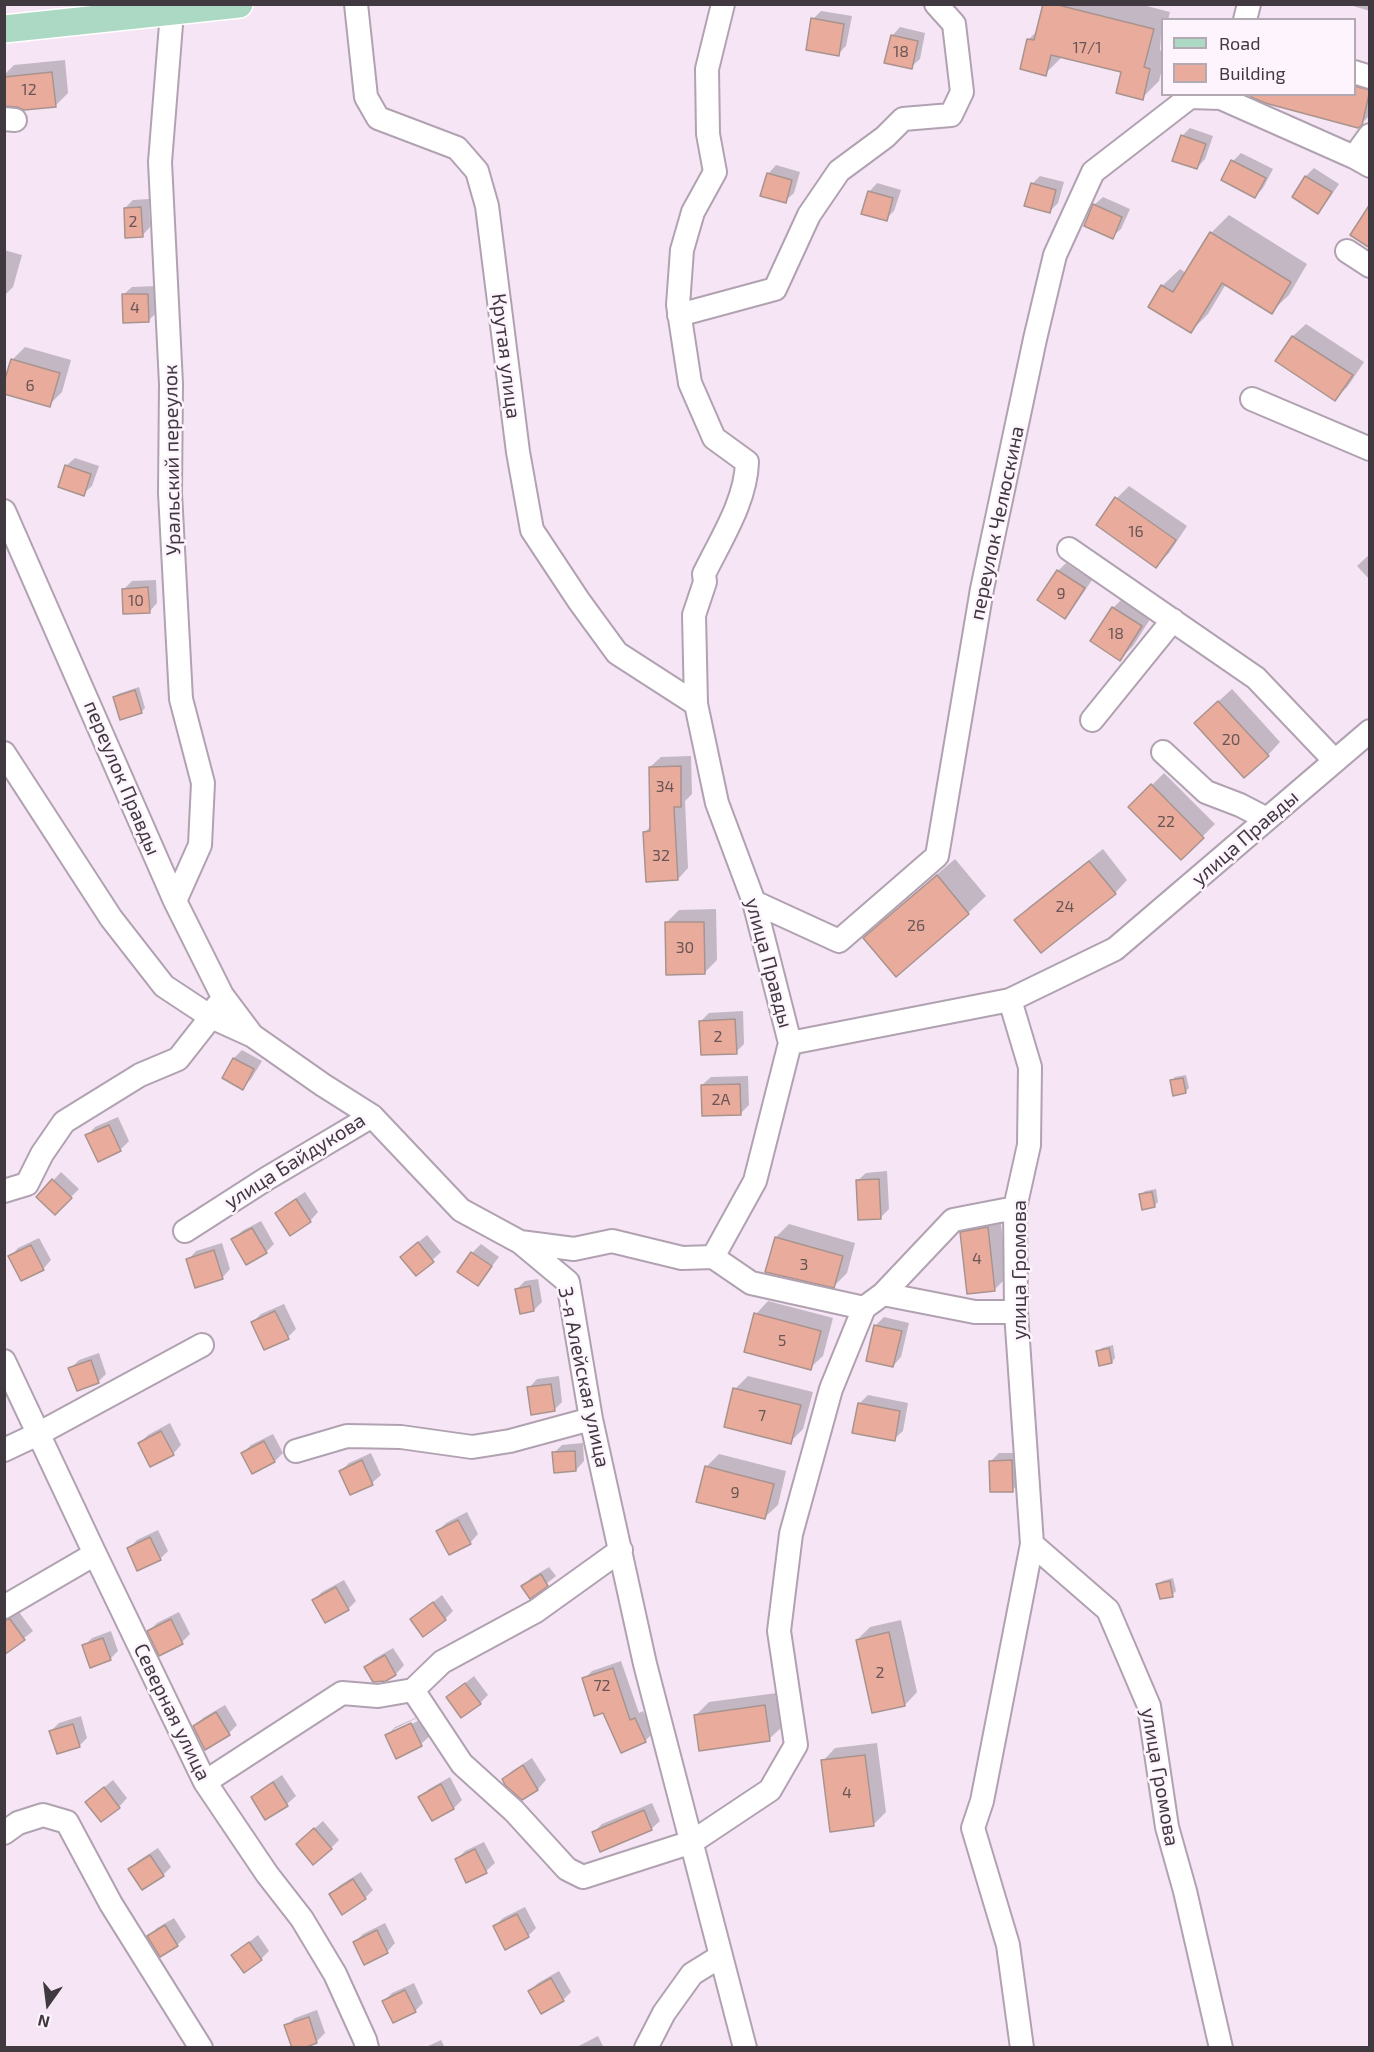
<!DOCTYPE html>
<html>
<head>
<meta charset="utf-8">
<style>
	body { margin:0 }
	#map { position:relative; width:1374px; height:2052px; overflow:hidden; background:#f5e5f5; font-family:"Exo 2",sans-serif }
	canvas { display:block }
	.frame { position:absolute; inset:0; border:6px solid #403a40; pointer-events:none }
	.legend { position:absolute; left:1161px; top:18px; width:195px; height:78px; box-sizing:border-box; background:#fef4fe; border:2px solid #b2aab2; margin:0; padding:8px 10px; list-style:none; font-size:18px; color:#403a40 }
	.legend li { display:flex; align-items:center; gap:12px; height:30px }
	.legend b { width:30px; border:2px solid #b2aab2 }
	.north { position:absolute; left:18px; top:1974px; width:60px; height:60px; -webkit-text-stroke:4px #fef4fe; paint-order:stroke; rotate:194deg; font-size:16px; font-weight:700; line-height:24px; text-align:center; color:#403a40 }
	.north::after { content:''; display:block; margin:auto; width:21px; height:27px; background:#403a40; clip-path:polygon(50% 0,100% 100%,50% 72%,0 100%) }
</style>
</head>
<body>
<div id="map">
<canvas width="1374" height="2052"></canvas>
<div class="frame"></div>
<ul class="legend">
<li><b style="height:8px;background:#abd9c4"></b>Road</li>
<li><b style="height:16px;background:#e9ab9b"></b>Building</li>
</ul>
<div class="north">N</div>
</div>
<script>
const ctx = document.querySelector('canvas').getContext('2d');
ctx.lineJoin = 'round';
function fillPath(path, color) { ctx.fillStyle = color; ctx.fill(path, 'evenodd'); }
function strokePath(path, color, width, dash) { ctx.strokeStyle = color; ctx.lineWidth = width; ctx.lineCap = dash ? 'butt' : 'round'; ctx.setLineDash(dash || []); ctx.stroke(path); }
function label(font, color, halo, rows, align = 'center') {
  ctx.font = font + ' "Exo 2",sans-serif'; ctx.lineWidth = 5; ctx.setLineDash([]); ctx.textBaseline = 'middle'; ctx.strokeStyle = halo; ctx.fillStyle = color; for (const [text, x, y, turn = 0] of rows) {
    ctx.save(); ctx.translate(x, y); ctx.rotate((+turn || 0) * Math.PI / 180); ctx.textAlign = isNaN(turn) ? turn : align; if (halo) ctx.strokeText(text, 0, 0); ctx.fillText(text, 0, 0); ctx.restore();
  }
}
const shadow = new Path2D(`
	M 1045,4 L 1139,4 L 1170,12 L 1168,20 L 1162,20 L 1160,50 L 1162,51 L 1162,69 L 1159,81 L 1142,98 L 1123,71 L 1063,56 L 1045,74 L 1029,39 L 1039,29 Z
	M 1354,4 L 1370,4 L 1370,11 L 1353,6 Z
	M 821,11 L 852,16 L 846,46 L 838,54 L 813,19 Z
	M 900,27 L 925,33 L 920,59 L 911,67 L 892,36 Z
	M 65,60 L 68,93 L 55,106 L 4,105 L 4,75 L 14,65 Z
	M 1354,63 L 1370,68 L 1370,115 L 1358,127 L 1354,94 Z
	M 1190,128 L 1213,136 L 1205,159 L 1197,168 L 1182,136 Z
	M 1241,153 L 1273,169 L 1263,188 L 1255,197 L 1233,161 Z
	M 776,165 L 800,172 L 794,193 L 785,201 L 768,174 Z
	M 1314,168 L 1339,184 L 1326,203 L 1318,212 L 1294,196 L 1306,176 Z
	M 1040,176 L 1064,182 L 1058,203 L 1049,212 L 1032,184 Z
	M 877,183 L 901,190 L 894,211 L 886,219 L 869,192 Z
	M 1103,197 L 1130,209 L 1121,229 L 1112,237 L 1094,205 Z
	M 149,199 L 150,227 L 142,236 L 125,208 L 133,200 Z
	M 1229,215 L 1307,264 L 1289,295 L 1271,312 L 1226,284 L 1208,314 L 1191,331 L 1162,286 L 1180,269 L 1186,273 L 1211,233 Z
	M 4,250 L 22,255 L 13,287 L 4,296 Z
	M 156,286 L 157,312 L 148,321 L 123,295 L 132,287 Z
	M 1306,324 L 1364,362 L 1348,386 L 1335,399 L 1277,361 L 1293,336 Z
	M 25,347 L 71,360 L 62,392 L 49,405 L 12,360 Z
	M 75,458 L 99,466 L 92,486 L 83,494 L 66,466 Z
	M 1129,486 L 1187,526 L 1169,553 L 1156,566 L 1117,498 Z
	M 1370,554 L 1370,580 L 1357,566 Z
	M 1066,563 L 1092,580 L 1073,608 L 1065,617 L 1058,571 Z
	M 156,580 L 157,603 L 149,612 L 123,590 L 132,581 Z
	M 1126,595 L 1154,613 L 1133,646 L 1120,659 L 1113,608 Z
	M 139,687 L 145,708 L 141,712 L 114,697 L 118,694 Z
	M 1232,689 L 1280,742 L 1268,755 L 1208,711 Z
	M 691,756 L 692,794 L 685,801 L 688,868 L 678,879 L 645,832 L 651,826 L 650,767 L 661,757 Z
	M 1164,773 L 1215,824 L 1181,858 L 1130,807 Z
	M 1103,849 L 1127,880 L 1115,893 L 1016,920 L 1029,907 Z
	M 955,859 L 986,896 L 968,913 L 896,975 L 865,938 L 882,921 Z
	M 716,909 L 717,960 L 704,973 L 666,923 L 679,910 Z
	M 743,1011 L 744,1044 L 736,1052 L 701,1021 L 709,1013 Z
	M 242,1050 L 262,1061 L 251,1079 L 243,1088 L 224,1077 L 234,1058 Z
	M 1186,1075 L 1189,1088 L 1185,1092 L 1171,1081 L 1175,1077 Z
	M 748,1076 L 749,1105 L 740,1114 L 702,1085 L 711,1077 Z
	M 118,1117 L 129,1141 L 120,1150 L 98,1160 L 87,1136 L 95,1127 Z
	M 887,1171 L 889,1209 L 881,1217 L 857,1181 L 866,1173 Z
	M 61,1172 L 79,1189 L 55,1213 L 38,1197 Z
	M 1156,1189 L 1158,1202 L 1155,1205 L 1141,1195 L 1145,1191 Z
	M 305,1192 L 318,1212 L 310,1221 L 277,1213 L 285,1205 Z
	M 1000,1215 L 1007,1277 L 994,1290 L 962,1233 L 975,1220 Z
	M 261,1221 L 274,1244 L 266,1252 L 233,1240 L 242,1231 Z
	M 789,1224 L 855,1243 L 847,1273 L 834,1286 L 767,1271 L 776,1237 Z
	M 427,1235 L 441,1252 L 417,1274 L 410,1249 Z
	M 39,1238 L 51,1260 L 43,1269 L 10,1257 L 18,1248 Z
	M 222,1243 L 230,1269 L 222,1278 L 188,1260 L 196,1251 Z
	M 481,1244 L 499,1257 L 478,1284 L 459,1272 L 472,1253 Z
	M 538,1279 L 542,1302 L 534,1310 L 517,1289 L 525,1281 Z
	M 768,1301 L 833,1318 L 823,1356 L 810,1368 L 756,1314 Z
	M 284,1304 L 296,1329 L 288,1337 L 253,1322 L 261,1314 Z
	M 884,1317 L 909,1323 L 901,1357 L 893,1366 L 868,1360 L 876,1325 Z
	M 1113,1345 L 1115,1358 L 1112,1362 L 1098,1351 L 1102,1348 Z
	M 99,1353 L 106,1374 L 98,1382 L 70,1369 L 79,1360 Z
	M 559,1376 L 562,1402 L 554,1410 L 529,1388 L 537,1379 Z
	M 748,1376 L 813,1392 L 803,1429 L 790,1442 L 735,1389 Z
	M 868,1395 L 908,1403 L 903,1431 L 894,1439 L 859,1404 Z
	M 170,1423 L 181,1445 L 173,1454 L 140,1443 L 148,1435 Z
	M 273,1434 L 283,1453 L 275,1461 L 253,1472 L 243,1453 L 251,1445 Z
	M 583,1443 L 584,1461 L 576,1470 L 554,1453 L 562,1445 Z
	M 371,1453 L 381,1475 L 372,1483 L 341,1471 L 349,1463 Z
	M 999,1453 L 1020,1453 L 1021,1482 L 1012,1490 L 991,1461 Z
	M 719,1454 L 786,1471 L 778,1505 L 765,1517 L 706,1467 Z
	M 467,1512 L 478,1534 L 470,1543 L 438,1531 L 446,1523 Z
	M 158,1530 L 168,1551 L 160,1559 L 128,1549 L 137,1540 Z
	M 549,1567 L 556,1576 L 530,1597 L 523,1586 L 531,1578 Z
	M 1173,1578 L 1176,1591 L 1172,1595 L 1158,1584 L 1162,1581 Z
	M 344,1580 L 356,1601 L 348,1609 L 314,1600 L 322,1592 Z
	M 442,1595 L 453,1611 L 445,1619 L 412,1619 Z
	M 19,1612 L 33,1631 L 5,1653 L 4,1622 Z
	M 179,1612 L 190,1634 L 182,1642 L 149,1631 L 157,1623 Z
	M 901,1620 L 917,1692 L 905,1705 L 857,1640 L 870,1627 Z
	M 111,1631 L 118,1651 L 110,1659 L 84,1646 L 92,1638 Z
	M 393,1648 L 404,1665 L 396,1674 L 385,1680 L 366,1667 L 374,1659 Z
	M 621,1661 L 639,1713 L 643,1711 L 653,1733 L 645,1741 L 604,1711 L 584,1679 L 592,1671 Z
	M 474,1676 L 488,1695 L 480,1703 L 448,1697 Z
	M 777,1693 L 782,1727 L 769,1739 L 696,1715 L 709,1702 Z
	M 225,1705 L 237,1725 L 229,1733 L 206,1748 L 195,1726 L 203,1718 Z
	M 81,1716 L 87,1738 L 79,1746 L 51,1731 L 59,1723 Z
	M 420,1716 L 430,1736 L 421,1744 L 397,1757 L 387,1736 L 395,1727 ZM 417,1718 L 418,1721 L 394,1732 L 394,1729 Z
	M 877,1743 L 886,1812 L 873,1825 L 823,1761 L 835,1748 Z
	M 532,1758 L 546,1780 L 538,1789 L 522,1798 L 503,1779 L 512,1771 Z
	M 282,1775 L 296,1796 L 287,1804 L 266,1818 L 253,1797 L 261,1789 Z
	M 450,1777 L 462,1800 L 454,1808 L 433,1819 L 420,1797 L 429,1789 Z
	M 113,1780 L 127,1798 L 119,1807 L 96,1794 Z
	M 652,1803 L 660,1821 L 651,1829 L 593,1833 L 602,1824 Z
	M 323,1821 L 339,1840 L 331,1848 L 306,1836 Z
	M 484,1842 L 495,1863 L 486,1871 L 467,1881 L 456,1860 L 465,1851 Z
	M 158,1848 L 171,1867 L 163,1875 L 130,1869 L 138,1861 Z
	M 361,1872 L 373,1890 L 365,1898 L 331,1894 L 339,1886 Z
	M 525,1907 L 536,1928 L 528,1936 L 494,1927 L 503,1918 Z
	M 174,1918 L 186,1937 L 177,1945 L 149,1936 L 157,1928 Z
	M 385,1923 L 395,1943 L 387,1952 L 355,1942 L 363,1934 Z
	M 258,1935 L 269,1951 L 261,1959 L 233,1955 Z
	M 559,1971 L 571,1992 L 563,2000 L 530,1991 L 538,1983 Z
	M 414,1983 L 423,2003 L 415,2011 L 384,2001 L 392,1993 Z
	M 317,2010 L 325,2033 L 316,2042 L 286,2026 L 295,2018 Z
	M 598,2036 L 604,2048 L 575,2048 Z
	M 441,2040 L 445,2048 L 424,2048 Z`);
const building = new Path2D(`
	M 1043,4 L 1054,4 L 1154,29 L 1144,67 L 1150,69 L 1143,100 L 1116,93 L 1121,72 L 1051,55 L 1046,76 L 1020,69 L 1027,39 L 1034,40 Z
	M 811,18 L 844,24 L 839,56 L 806,50 Z
	M 891,35 L 918,41 L 912,69 L 884,63 Z
	M 52,72 L 56,107 L 24,110 L 17,107 L 4,106 L 4,77 Z
	M 1354,86 L 1370,90 L 1362,125 L 1358,128 L 1265,103 L 1251,97 L 1251,94 L 1354,94 Z
	M 1181,135 L 1206,144 L 1197,169 L 1172,161 Z
	M 1231,160 L 1266,178 L 1255,198 L 1221,180 Z
	M 767,173 L 792,180 L 786,203 L 760,196 Z
	M 1305,176 L 1332,192 L 1318,214 L 1292,197 Z
	M 1031,183 L 1056,190 L 1050,213 L 1024,206 Z
	M 868,191 L 893,198 L 887,221 L 861,214 Z
	M 1093,204 L 1122,217 L 1113,239 L 1084,226 Z
	M 1370,204 L 1370,248 L 1350,235 Z
	M 141,207 L 143,237 L 125,238 L 124,208 Z
	M 1210,232 L 1291,282 L 1272,314 L 1222,283 L 1191,333 L 1148,307 L 1161,285 L 1173,292 Z
	M 122,294 L 148,294 L 149,322 L 123,323 Z
	M 1292,336 L 1353,375 L 1335,401 L 1275,361 Z
	M 11,359 L 60,373 L 50,407 L 4,394 L 4,382 Z
	M 65,465 L 91,474 L 84,496 L 58,487 Z
	M 1115,497 L 1176,540 L 1156,568 L 1096,525 Z
	M 1057,570 L 1085,588 L 1065,619 L 1037,600 Z
	M 148,587 L 150,613 L 123,614 L 122,589 Z
	M 1112,607 L 1142,626 L 1120,661 L 1090,641 Z
	M 135,690 L 142,713 L 120,720 L 113,697 Z
	M 1218,701 L 1269,756 L 1244,778 L 1194,723 Z
	M 681,766 L 681,807 L 674,807 L 678,880 L 646,882 L 643,832 L 650,831 L 649,767 Z
	M 1151,784 L 1204,838 L 1181,860 L 1128,807 Z
	M 1089,861 L 1116,894 L 1041,953 L 1014,920 Z
	M 937,875 L 969,914 L 896,977 L 863,938 Z
	M 665,922 L 704,922 L 705,974 L 666,975 Z
	M 735,1019 L 737,1054 L 701,1055 L 699,1021 Z
	M 233,1058 L 254,1069 L 243,1090 L 222,1078 Z
	M 1183,1078 L 1186,1093 L 1173,1096 L 1170,1080 Z
	M 740,1084 L 741,1115 L 702,1116 L 701,1085 Z
	M 109,1125 L 121,1151 L 98,1162 L 85,1135 Z
	M 52,1179 L 72,1198 L 55,1215 L 36,1197 Z
	M 879,1179 L 881,1219 L 858,1220 L 856,1180 Z
	M 1152,1192 L 1155,1207 L 1142,1210 L 1139,1194 Z
	M 296,1199 L 311,1222 L 290,1236 L 275,1213 Z
	M 988,1227 L 995,1291 L 967,1294 L 960,1232 Z
	M 252,1228 L 267,1253 L 246,1265 L 231,1239 Z
	M 775,1237 L 843,1256 L 834,1288 L 765,1272 Z
	M 418,1242 L 434,1262 L 416,1276 L 400,1257 Z
	M 31,1245 L 44,1270 L 21,1281 L 8,1256 Z
	M 214,1250 L 223,1279 L 195,1288 L 186,1259 Z
	M 471,1252 L 492,1266 L 478,1286 L 457,1272 Z
	M 530,1286 L 534,1311 L 520,1314 L 515,1289 Z
	M 275,1311 L 289,1339 L 264,1350 L 251,1322 Z
	M 754,1313 L 821,1331 L 811,1370 L 744,1352 Z
	M 874,1325 L 902,1331 L 893,1367 L 866,1361 Z
	M 1109,1348 L 1112,1363 L 1099,1366 L 1096,1351 Z
	M 91,1360 L 99,1383 L 77,1391 L 68,1368 Z
	M 551,1384 L 555,1411 L 531,1415 L 527,1387 Z
	M 733,1388 L 801,1405 L 791,1444 L 724,1427 Z
	M 858,1403 L 900,1411 L 895,1441 L 852,1433 Z
	M 161,1431 L 174,1455 L 150,1467 L 138,1443 Z
	M 264,1441 L 275,1462 L 252,1474 L 241,1453 Z
	M 575,1451 L 576,1471 L 554,1473 L 552,1452 Z
	M 362,1460 L 373,1485 L 350,1495 L 339,1471 Z
	M 1012,1460 L 1013,1492 L 990,1492 L 989,1461 Z
	M 705,1466 L 774,1484 L 765,1519 L 696,1502 Z
	M 458,1520 L 471,1544 L 449,1555 L 436,1531 Z
	M 150,1537 L 161,1560 L 137,1571 L 127,1548 Z
	M 541,1574 L 548,1586 L 530,1599 L 521,1586 Z
	M 1170,1581 L 1173,1597 L 1160,1599 L 1156,1584 Z
	M 336,1587 L 349,1610 L 325,1623 L 312,1600 Z
	M 433,1602 L 446,1620 L 423,1637 L 410,1619 Z
	M 10,1619 L 25,1640 L 4,1655 L 4,1620 Z
	M 171,1619 L 183,1644 L 159,1656 L 147,1631 Z
	M 889,1632 L 905,1706 L 872,1713 L 856,1640 Z
	M 103,1638 L 111,1660 L 90,1668 L 82,1645 Z
	M 385,1655 L 396,1675 L 386,1681 L 373,1682 L 364,1667 Z
	M 613,1668 L 630,1720 L 635,1718 L 646,1742 L 621,1753 L 603,1713 L 594,1716 L 582,1678 Z
	M 465,1683 L 481,1704 L 461,1718 L 446,1697 Z
	M 765,1705 L 770,1741 L 699,1751 L 694,1715 Z
	M 216,1712 L 230,1735 L 205,1750 L 193,1726 Z
	M 411,1723 L 422,1746 L 396,1759 L 385,1735 Z
	M 73,1724 L 80,1747 L 57,1754 L 49,1731 Z
	M 865,1755 L 874,1826 L 830,1832 L 821,1760 Z
	M 523,1765 L 538,1790 L 522,1800 L 505,1785 L 502,1779 Z
	M 273,1782 L 288,1806 L 265,1820 L 251,1797 Z
	M 441,1784 L 454,1809 L 432,1821 L 418,1797 Z
	M 104,1787 L 120,1808 L 101,1822 L 85,1802 Z
	M 644,1810 L 652,1830 L 600,1852 L 592,1832 Z
	M 314,1828 L 332,1849 L 313,1865 L 296,1844 Z
	M 475,1849 L 487,1873 L 466,1883 L 455,1859 Z
	M 150,1855 L 164,1876 L 142,1890 L 128,1869 Z
	M 353,1879 L 366,1899 L 342,1915 L 329,1894 Z
	M 517,1914 L 529,1937 L 505,1950 L 493,1926 Z
	M 165,1925 L 178,1946 L 160,1957 L 147,1936 Z
	M 377,1930 L 388,1953 L 364,1965 L 353,1942 Z
	M 249,1942 L 262,1960 L 244,1973 L 231,1955 Z
	M 551,1978 L 564,2001 L 541,2014 L 528,1991 Z
	M 405,1990 L 416,2012 L 393,2023 L 382,2001 Z
	M 309,2017 L 317,2043 L 304,2048 L 292,2048 L 284,2025 Z`);
const minor = new Path2D(`
	M 356,4 L 366,97 L 378,118 L 457,148 L 477,171 L 487,206 L 518,452 L 532,530 L 579,601 L 617,653 L 696,704
	M 723,4 L 707,69 L 708,134 L 715,172 L 693,212 L 682,250 L 678,305 L 690,383 L 714,438 L 747,462 C 746,501 721,539 704,574 L 705,582 L 694,615 L 696,704 L 717,803 L 754,902 L 790,1043 L 755,1181 L 713,1257 L 682,1258 L 612,1241 L 574,1249 L 520,1242 L 568,1282 L 591,1419 L 645,1664 L 745,2048
	M 172,12 L 160,162 L 171,384 L 170,493 L 181,699 L 203,783 L 200,845 L 175,901
	M 1245,20 L 1249,4
	M 1354,72 L 1370,77
	M 4,119 L 15,120
	M 1354,157 L 1370,135
	M 1347,251 L 1370,266
	M 679,315 L 775,289 L 809,215 L 839,171 L 885,137 L 903,119 L 951,115 L 962,92 L 954,24 L 936,4
	M 1252,399 L 1370,449
	M 4,511 L 175,901 L 222,995 L 252,1035
	M 1069,549 L 1256,678 L 1335,761
	M 1092,720 L 1173,620
	M 1163,752 L 1206,792 L 1240,805 L 1267,819
	M 4,753 L 111,918 L 164,986 L 211,1017 L 253,1036 L 323,1085 L 372,1116 L 461,1210 L 520,1242
	M 754,902 L 839,941 L 937,856 L 982,589 L 1035,339 L 1055,255 L 1093,172 L 1190,97 L 1221,98 L 1354,157 L 1370,166
	M 1010,1000 L 1030,1067 L 1029,1145 L 1015,1208 L 1016,1312 L 1032,1544 L 1108,1610 L 1149,1706 L 1167,1827 L 1185,1891 L 1221,2048
	M 790,1043 L 1010,1000 L 1115,949 L 1370,731
	M 4,1191 L 27,1184 L 42,1154 L 64,1122 L 140,1075 L 178,1059 L 211,1017 L 217,1006
	M 185,1231 L 266,1179 L 372,1116
	M 713,1257 L 751,1283 L 864,1308
	M 883,1294 L 953,1220 L 1015,1208
	M 4,1361 L 95,1554 L 205,1782 L 267,1874 L 302,1919 L 335,1974 L 365,2040 L 367,2048
	M 4,1450 L 38,1434 L 202,1345
	M 296,1451 L 347,1436 L 401,1437 L 472,1447 L 510,1441 L 591,1419
	M 4,1607 L 95,1554
	M 413,1690 L 462,1764 L 514,1811 L 567,1869 L 583,1877 L 692,1842 L 770,1790 L 796,1745 L 779,1631 L 791,1534 L 831,1389 L 864,1308 L 883,1294 L 975,1312 L 1016,1312
	M 205,1782 L 342,1693 L 378,1696 L 413,1690 L 442,1662 L 536,1611 L 621,1550
	M 4,1833 L 18,1823 L 43,1815 L 67,1822 L 111,1904 L 201,2048
	M 646,2048 L 664,2013 L 692,1974 L 721,1956
	M 1022,2048 L 1008,1945 L 973,1828 L 982,1801 L 1032,1544`);
const major = new Path2D(`
	M 4,29 L 239,4`);
const numberNames = [
	["17/1",1087,48],
	["18",901,52],
	["12",29,90],
	["2",133,222],
	["4",135,308],
	["6",30,386],
	["16",1136,532],
	["9",1061,594],
	["10",136,601],
	["18",1116,634],
	["20",1231,740],
	["34",665,787],
	["22",1166,822],
	["32",661,856],
	["24",1065,907],
	["26",916,926],
	["30",685,948],
	["2",718,1037],
	["2А",721,1100],
	["4",977,1259],
	["3",804,1265],
	["5",782,1341],
	["7",762,1416],
	["9",735,1493],
	["2",880,1673],
	["72",602,1686],
	["4",847,1793]
];
const streetNames = [
	["Крутая улица",506,356,83],
	["Уральский переулок",172,460,-91],
	["переулок Челюскина",997,523,-78],
	["переулок Правды",122,778,67],
	["улица Правды",1245,838,-41],
	["улица Правды",769,963,75],
	["улица Байдукова",295,1161,-32],
	["улица Громова",1019,1270,-90],
	["3-я Алейская улица",584,1377,78],
	["Северная улица",172,1712,64],
	["улица Громова",1160,1777,80]
];
fillPath(shadow, '#0003');
fillPath(building, '#e9ab9b');
strokePath(building, '#a9938e', 1.5);
strokePath(minor, '#b1a2b1', 26);
strokePath(major, '#fff', 30);
strokePath(minor, '#fff', 22);
strokePath(major, '#abd9c4', 27);
label('16px', '#6a5657', null, numberNames);
label('20px', '#403a40', '#fef4fe', streetNames);
</script>
</body>
</html>
